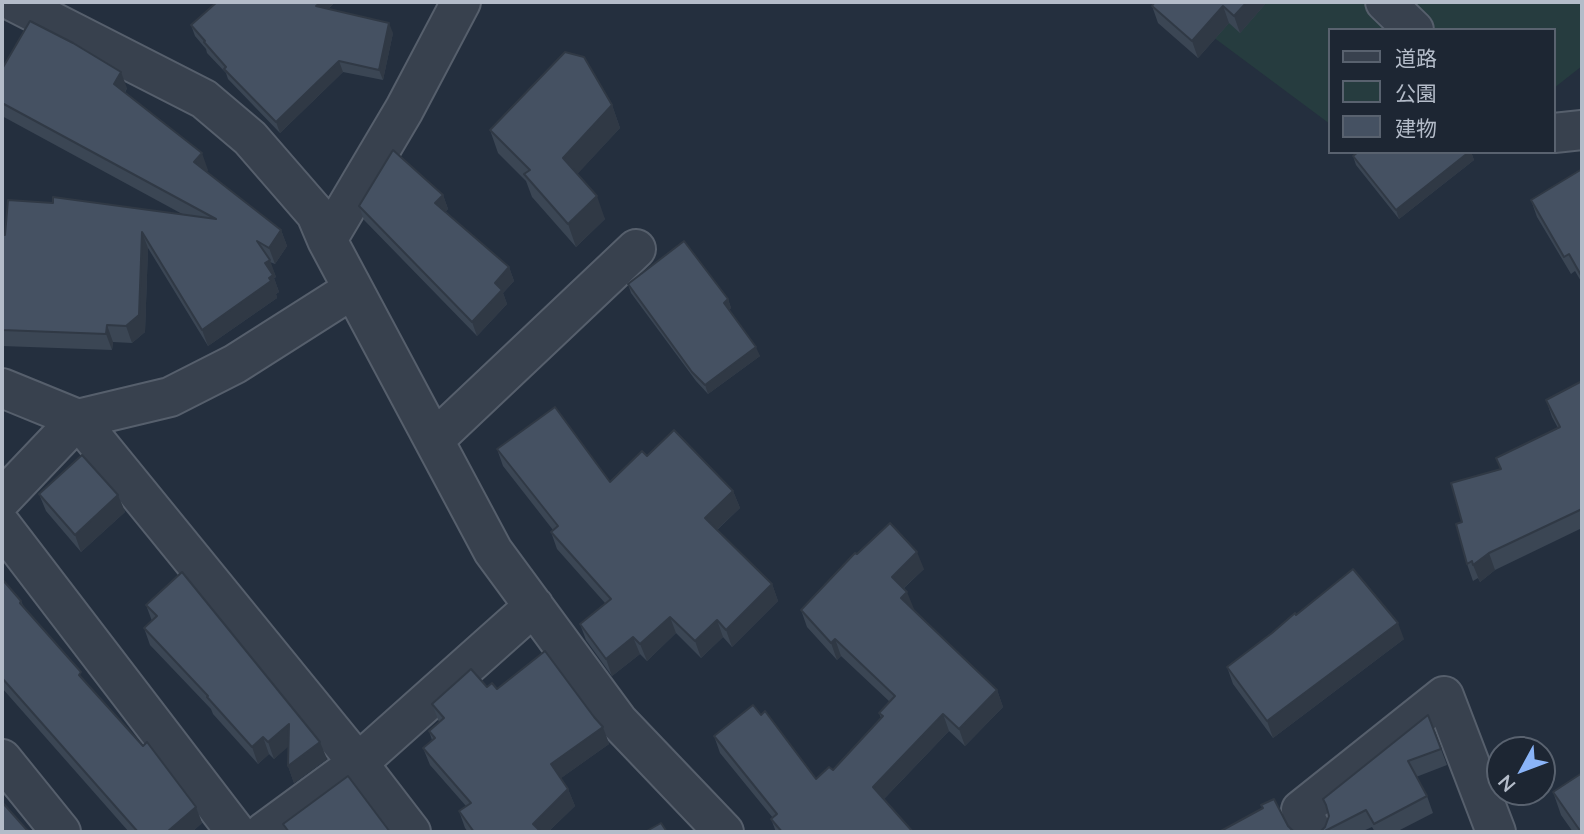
<!DOCTYPE html>
<html>
<head>
<meta charset="utf-8">
<style>
	body { margin:0 }
	#map { position:relative; width:1584px; height:834px; overflow:hidden; background:#242f3e; font-family:Lato,"Noto Sans JP",sans-serif }
	canvas { display:block }
	.frame { position:absolute; inset:0; border:4px solid #b4bcc9; pointer-events:none }
	.legend { position:absolute; left:1328px; top:28px; width:228px; height:126px; box-sizing:border-box; background:#1d2633; border:2px solid #59626f; margin:0; padding:9px 12px; list-style:none; font-size:21px; color:#b4bcc9 }
	.legend li { display:flex; align-items:center; gap:14px; height:35px }
	.legend b { width:35px; border:2px solid #59626f }
	.north { position:absolute; left:1486px; top:736px; width:70px; height:70px; box-sizing:border-box; background:#1d2633; border:2px solid #59626f; border-radius:50%; rotate:229deg; font-size:19px; font-weight:700; line-height:28px; text-align:center; color:#b4bcc9 }
	.north::after { content:''; display:block; margin:auto; width:24px; height:32px; background:#8ab4f8; clip-path:polygon(50% 0,100% 100%,50% 72%,0 100%) }
</style>
</head>
<body>
<div id="map">
<canvas width="1584" height="834"></canvas>
<div class="frame"></div>
<ul class="legend">
<li><b style="height:9px;background:#38414e"></b>道路</li>
<li><b style="height:19px;background:#263c3f"></b>公園</li>
<li><b style="height:19px;background:#455162"></b>建物</li>
</ul>
<div class="north">N</div>
</div>
<script>
const ctx = document.querySelector('canvas').getContext('2d');
ctx.lineJoin = 'round';
function fillPath(path, color) { ctx.fillStyle = color; ctx.fill(path, 'evenodd'); }
function strokePath(path, color, width, dash) { ctx.strokeStyle = color; ctx.lineWidth = width; ctx.lineCap = dash ? 'butt' : 'round'; ctx.setLineDash(dash || []); ctx.stroke(path); }
const green = new Path2D(`
	M 1166,2 L 1582,2 L 1582,66 L 1554,88 L 1554,30 L 1330,30 L 1330,124 Z`);
const street = new Path2D(`
	M 14,2 L 204,99 L 250,138 L 316,214 L 327,240 L 493,551 L 618,721 L 724,832
	M 1385,2 L 1414,30
	M 1554,133 L 1582,130
	M 327,240 L 404,110 L 461,2
	M 2,388 L 78,419 L 358,763 L 411,832
	M 434,440 L 636,249
	M 2,499 L 78,419 L 170,397 L 235,364 L 353,289
	M 2,526 L 236,832
	M 2,759 L 61,832
	M 264,832 L 358,763 L 534,606
	M 1313,832 L 1301,810 L 1444,696 L 1496,832`);
const wall = new Path2D(`
	M 335,2 L 328,9 L 393,33 L 383,80 L 343,72 L 280,133 L 228,79 L 226,73 L 207,53 L 206,49 L 195,36 L 191,25 Z
	M 1156,2 L 1267,2 L 1240,33 L 1229,23 L 1198,58 L 1158,23 L 1152,6 Z
	M 2,69 L 127,88 L 125,93 L 208,170 L 206,172 L 281,230 L 287,246 L 275,264 L 270,262 L 276,277 L 274,278 L 279,292 L 276,294 L 277,298 L 208,346 L 148,248 L 145,332 L 132,343 L 113,342 L 112,350 L 2,346 L 2,235 L 184,215 L 2,116 Z
	M 612,105 L 620,128 L 577,174 L 605,219 L 576,247 L 532,197 L 526,181 L 498,153 L 490,130 Z
	M 1358,152 L 1471,152 L 1474,160 L 1399,219 L 1356,165 L 1353,156 Z
	M 1582,169 L 1582,283 L 1575,271 L 1571,274 L 1537,217 L 1531,200 Z
	M 443,195 L 448,209 L 445,212 L 509,267 L 514,281 L 503,293 L 507,304 L 477,336 L 364,220 L 359,206 Z
	M 628,284 L 728,299 L 731,308 L 729,310 L 760,356 L 708,394 L 696,381 L 631,293 Z
	M 1582,381 L 1582,528 L 1495,570 L 1480,582 L 1478,578 L 1473,581 L 1467,564 L 1462,522 L 1501,470 L 1496,458 L 1558,428 L 1552,417 L 1546,400 Z
	M 497,449 L 610,482 L 647,456 L 733,491 L 740,508 L 717,530 L 772,584 L 778,601 L 732,647 L 723,637 L 701,658 L 676,633 L 647,661 L 640,654 L 612,676 L 586,640 L 580,624 L 605,603 L 557,549 L 551,532 L 553,530 L 503,466 Z
	M 39,494 L 118,495 L 125,512 L 81,552 L 46,511 Z
	M 857,554 L 924,569 L 904,588 L 913,609 L 997,690 L 1003,707 L 965,746 L 949,731 L 884,799 L 913,832 L 776,832 L 771,819 L 773,818 L 720,753 L 714,736 L 816,779 L 833,770 L 881,718 L 879,713 L 890,702 L 841,656 L 837,660 L 807,627 L 801,610 Z
	M 2,579 L 21,601 L 24,607 L 85,682 L 196,807 L 202,823 L 192,832 L 129,832 L 2,688 Z
	M 146,605 L 327,759 L 294,783 L 288,766 L 288,746 L 274,759 L 269,754 L 258,764 L 213,714 L 211,709 L 150,645 L 144,628 L 152,621 Z
	M 1296,615 L 1404,639 L 1273,738 L 1233,684 L 1227,667 Z
	M 487,687 L 594,717 L 603,727 L 609,744 L 561,778 L 568,789 L 575,806 L 548,832 L 468,832 L 465,828 L 459,811 L 466,806 L 430,765 L 423,748 L 432,740 L 429,731 L 439,722 L 432,704 Z
	M 1428,715 L 1447,765 L 1416,777 L 1427,796 L 1433,813 L 1396,832 L 1375,832 L 1372,827 L 1361,832 L 1320,832 L 1325,827 L 1329,816 L 1323,799 Z
	M 1553,792 L 1582,832 L 1573,832 L 1561,815 Z`);
const shadedWall = new Path2D(`
	M 321,2 L 335,2 L 320,16 L 316,6 Z
	M 1247,2 L 1267,2 L 1240,33 L 1234,16 Z
	M 1223,6 L 1229,23 L 1198,58 L 1192,41 Z
	M 389,23 L 393,33 L 383,80 L 379,70 Z
	M 339,61 L 343,72 L 280,133 L 276,122 Z
	M 121,72 L 127,88 L 120,100 L 114,84 Z
	M 612,105 L 620,128 L 571,181 L 563,158 Z
	M 1469,152 L 1471,152 L 1474,160 L 1399,219 L 1396,210 Z
	M 202,153 L 208,170 L 200,179 L 194,162 Z
	M 443,195 L 448,209 L 441,217 L 435,203 Z
	M 597,196 L 605,219 L 576,247 L 568,224 Z
	M 281,230 L 287,246 L 275,264 L 269,248 Z
	M 142,232 L 148,248 L 145,332 L 132,343 L 126,326 Z
	M 270,260 L 276,277 L 274,278 L 279,292 L 276,294 L 277,298 L 208,346 L 202,330 L 265,263 Z
	M 509,267 L 514,281 L 503,293 L 507,304 L 477,336 L 472,322 L 495,283 Z
	M 728,299 L 731,308 L 727,312 L 724,303 Z
	M 107,325 L 113,342 L 112,350 L 106,334 Z
	M 756,347 L 760,356 L 708,394 L 705,385 Z
	M 733,491 L 740,508 L 711,535 L 705,518 Z
	M 118,495 L 125,512 L 81,552 L 75,535 Z
	M 917,552 L 924,569 L 898,593 L 892,577 Z
	M 1489,553 L 1495,570 L 1480,582 L 1473,565 Z
	M 772,584 L 778,601 L 732,647 L 726,630 Z
	M 907,592 L 914,609 L 907,615 L 901,598 Z
	M 670,617 L 676,633 L 647,661 L 640,644 Z
	M 717,620 L 723,637 L 701,658 L 695,641 Z
	M 1398,623 L 1404,639 L 1273,738 L 1267,721 Z
	M 633,637 L 640,654 L 612,676 L 606,659 Z
	M 835,639 L 841,656 L 837,660 L 831,643 Z
	M 997,690 L 1003,707 L 965,746 L 959,729 Z
	M 943,714 L 949,731 L 879,804 L 873,787 Z
	M 289,724 L 295,741 L 274,759 L 268,742 Z
	M 603,727 L 609,744 L 557,781 L 551,764 Z
	M 263,737 L 269,754 L 258,764 L 252,747 Z
	M 320,742 L 327,759 L 294,783 L 288,766 Z
	M 568,789 L 575,806 L 548,832 L 536,832 L 533,824 Z
	M 196,807 L 202,823 L 192,832 L 167,832 Z`);
const building = new Path2D(`
	M 217,2 L 321,2 L 316,6 L 389,23 L 379,70 L 339,61 L 276,122 L 224,69 L 226,67 L 204,42 L 205,41 L 191,25 Z
	M 1155,2 L 1247,2 L 1234,16 L 1223,6 L 1192,41 L 1152,6 Z
	M 30,21 L 73,43 L 121,72 L 114,84 L 202,153 L 194,162 L 281,230 L 269,248 L 257,241 L 270,260 L 265,263 L 273,275 L 269,278 L 271,281 L 202,330 L 142,232 L 139,315 L 126,326 L 107,325 L 106,334 L 2,330 L 2,235 L 5,235 L 8,200 L 53,203 L 53,197 L 216,219 L 2,103 L 2,69 Z
	M 565,52 L 584,57 L 612,105 L 563,158 L 597,196 L 568,224 L 524,174 L 530,170 L 490,130 Z
	M 393,150 L 443,195 L 435,203 L 509,267 L 495,283 L 502,290 L 472,322 L 359,206 Z
	M 1358,152 L 1469,152 L 1396,210 L 1353,156 Z
	M 1582,169 L 1582,277 L 1569,254 L 1564,257 L 1531,200 Z
	M 684,241 L 728,299 L 724,303 L 756,347 L 705,385 L 692,372 L 628,284 Z
	M 1582,381 L 1582,509 L 1489,553 L 1473,565 L 1472,561 L 1467,564 L 1456,524 L 1462,522 L 1451,483 L 1501,469 L 1496,458 L 1560,427 L 1546,400 Z
	M 555,407 L 610,482 L 642,451 L 647,456 L 674,430 L 733,491 L 705,518 L 772,584 L 726,630 L 717,620 L 695,641 L 670,617 L 640,644 L 633,637 L 606,659 L 580,624 L 611,599 L 551,532 L 558,526 L 497,449 Z
	M 82,455 L 118,495 L 75,535 L 39,494 Z
	M 890,523 L 917,552 L 892,577 L 907,592 L 901,598 L 997,690 L 959,729 L 943,714 L 873,787 L 913,832 L 782,832 L 771,819 L 777,814 L 714,736 L 753,705 L 761,715 L 765,711 L 816,779 L 829,767 L 833,770 L 883,716 L 879,713 L 895,696 L 835,639 L 831,643 L 801,610 L 855,553 L 857,554 Z
	M 1353,569 L 1398,623 L 1267,721 L 1227,667 L 1272,633 L 1295,613 L 1296,615 Z
	M 182,572 L 320,742 L 288,766 L 289,724 L 268,742 L 263,737 L 252,747 L 207,697 L 208,696 L 144,628 L 157,616 L 146,605 Z
	M 2,579 L 21,601 L 20,603 L 81,672 L 79,675 L 143,746 L 147,742 L 196,807 L 167,832 L 138,832 L 2,678 Z
	M 545,651 L 594,717 L 603,727 L 551,764 L 568,789 L 533,824 L 541,832 L 474,832 L 459,811 L 471,803 L 423,748 L 435,738 L 429,731 L 444,718 L 432,704 L 471,669 L 487,687 L 492,683 L 497,689 Z
	M 1428,715 L 1441,749 L 1408,761 L 1427,796 L 1374,824 L 1366,810 L 1323,832 L 1320,832 L 1325,827 L 1329,816 L 1326,805 L 1323,799 Z
	M 1582,773 L 1582,832 L 1581,832 L 1553,792 Z
	M 348,776 L 390,832 L 289,832 L 283,824 Z
	M 1274,799 L 1288,826 L 1294,832 L 1219,832 L 1263,808 L 1261,805 Z
	M 2,802 L 26,829 L 30,832 L 2,832 Z
	M 661,823 L 667,832 L 645,832 Z`);
fillPath(green, '#263c3f');
strokePath(street, '#565f6c', 42);
strokePath(street, '#38414e', 38);
fillPath(wall, '#3b4654');
fillPath(shadedWall, '#303945');
fillPath(building, '#455162');
strokePath(building, '#303945', 2);
</script>
</body>
</html>
